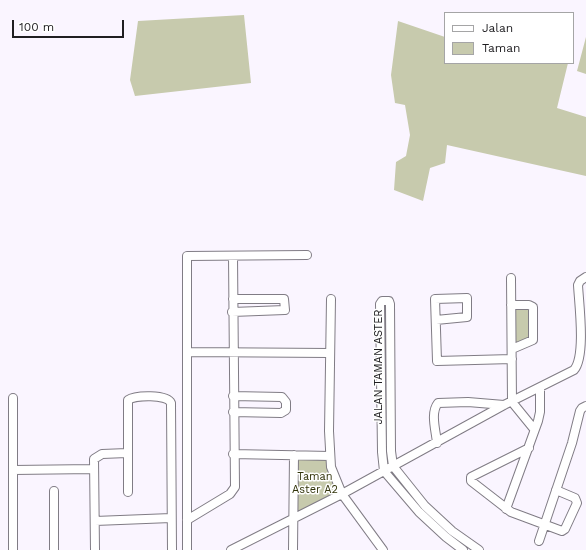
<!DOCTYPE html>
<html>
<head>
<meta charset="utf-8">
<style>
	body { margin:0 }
	#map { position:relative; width:586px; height:550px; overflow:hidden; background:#faf5ff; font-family:"Work Sans",sans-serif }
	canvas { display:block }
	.legend { position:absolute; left:444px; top:12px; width:130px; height:52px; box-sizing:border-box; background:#fff; border:1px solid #a5a5a6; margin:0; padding:5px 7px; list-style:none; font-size:12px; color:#1f1e21 }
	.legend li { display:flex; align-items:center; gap:8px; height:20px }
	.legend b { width:20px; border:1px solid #a5a5a6 }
	.scale { position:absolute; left:12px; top:20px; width:112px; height:18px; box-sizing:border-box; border:2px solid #1f1e21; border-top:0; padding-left:5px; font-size:12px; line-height:14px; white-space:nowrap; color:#1f1e21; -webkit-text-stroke:3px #fff; paint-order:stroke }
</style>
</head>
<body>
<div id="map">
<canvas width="586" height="550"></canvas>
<ul class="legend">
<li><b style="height:5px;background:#fff"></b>Jalan</li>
<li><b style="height:11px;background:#c7caad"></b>Taman</li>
</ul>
<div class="scale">100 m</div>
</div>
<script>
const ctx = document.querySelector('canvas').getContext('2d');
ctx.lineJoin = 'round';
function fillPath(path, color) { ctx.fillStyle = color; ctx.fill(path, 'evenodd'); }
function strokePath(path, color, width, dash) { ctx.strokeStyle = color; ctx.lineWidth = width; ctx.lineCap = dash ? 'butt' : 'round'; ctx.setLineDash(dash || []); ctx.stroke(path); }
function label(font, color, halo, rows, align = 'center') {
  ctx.font = font + ' "Work Sans",sans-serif'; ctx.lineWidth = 3; ctx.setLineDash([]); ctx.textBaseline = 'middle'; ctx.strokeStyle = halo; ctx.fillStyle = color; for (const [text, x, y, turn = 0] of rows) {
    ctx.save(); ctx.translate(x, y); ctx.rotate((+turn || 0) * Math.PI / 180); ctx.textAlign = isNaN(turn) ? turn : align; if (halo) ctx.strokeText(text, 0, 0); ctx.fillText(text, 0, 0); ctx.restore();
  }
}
const green = new Path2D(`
	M 244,15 L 251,83 L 135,96 L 130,80 L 138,21 Z
	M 398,21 L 445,37 L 445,63 L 568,63 L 557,108 L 586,117 L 586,176 L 447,145 L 445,163 L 430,168 L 423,201 L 394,190 L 396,162 L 406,156 L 410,135 L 405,105 L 395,103 L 391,75 Z
	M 586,37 L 586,74 L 577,71 Z
	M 513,307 L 532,307 L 532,339 L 513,347 Z
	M 296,460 L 329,460 L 340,493 L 294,518 Z`);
const minor = new Path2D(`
	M 511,278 L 512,402 L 534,429
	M 331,299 L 329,431 L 331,467 L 342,494 L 383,550
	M 511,305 L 529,305 L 533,307 L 533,340 L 512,349
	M 232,312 L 285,310 L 284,299 L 233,299
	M 436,320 L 467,317 L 467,298 L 435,299 L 437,361 L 512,359
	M 187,352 L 330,353
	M 13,398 L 13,550
	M 233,412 L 281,413 L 286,410 L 286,402 L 282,397 L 233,396
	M 437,443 C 436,431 430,413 438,403 L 468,402 L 504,405
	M 529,448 L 471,477 L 471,481 L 511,512 L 562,531 L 565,529 L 577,503 L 575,498 L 556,490
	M 233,454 L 330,456
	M 13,470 L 94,469
	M 54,491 L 54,550
	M 128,492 L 128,400 C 135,395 167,394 171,403 L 172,550
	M 506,509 L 538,421 L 540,412 L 540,389
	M 187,520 L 230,494 L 235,487 L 233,256
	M 95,521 L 171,518
	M 539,541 L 572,443 L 580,411 L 582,408 L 586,406
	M 95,550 L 94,459 L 102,454 L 127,453
	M 187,550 L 187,256 L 307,255
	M 231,550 L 342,494 L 504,405 L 574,370 C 586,356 579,304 578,285 L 580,281 L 586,277
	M 293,550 L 294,455
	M 463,550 L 446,537 L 419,512 L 384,471 L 382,452 L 380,304 L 382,301 L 389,301 L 390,304 L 391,451 L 393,466 L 425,506 L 452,531 L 479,550`);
const streetNames = [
	["JALAN TAMAN ASTER",379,367,-90]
];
const parkNames = [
	["Taman",315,477],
	["Aster A2",315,490]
];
fillPath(green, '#c7caad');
strokePath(minor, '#807c85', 10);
strokePath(minor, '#fff', 8);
label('11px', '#1f1e21', '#fff', streetNames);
label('11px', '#32340a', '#fff', parkNames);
</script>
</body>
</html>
